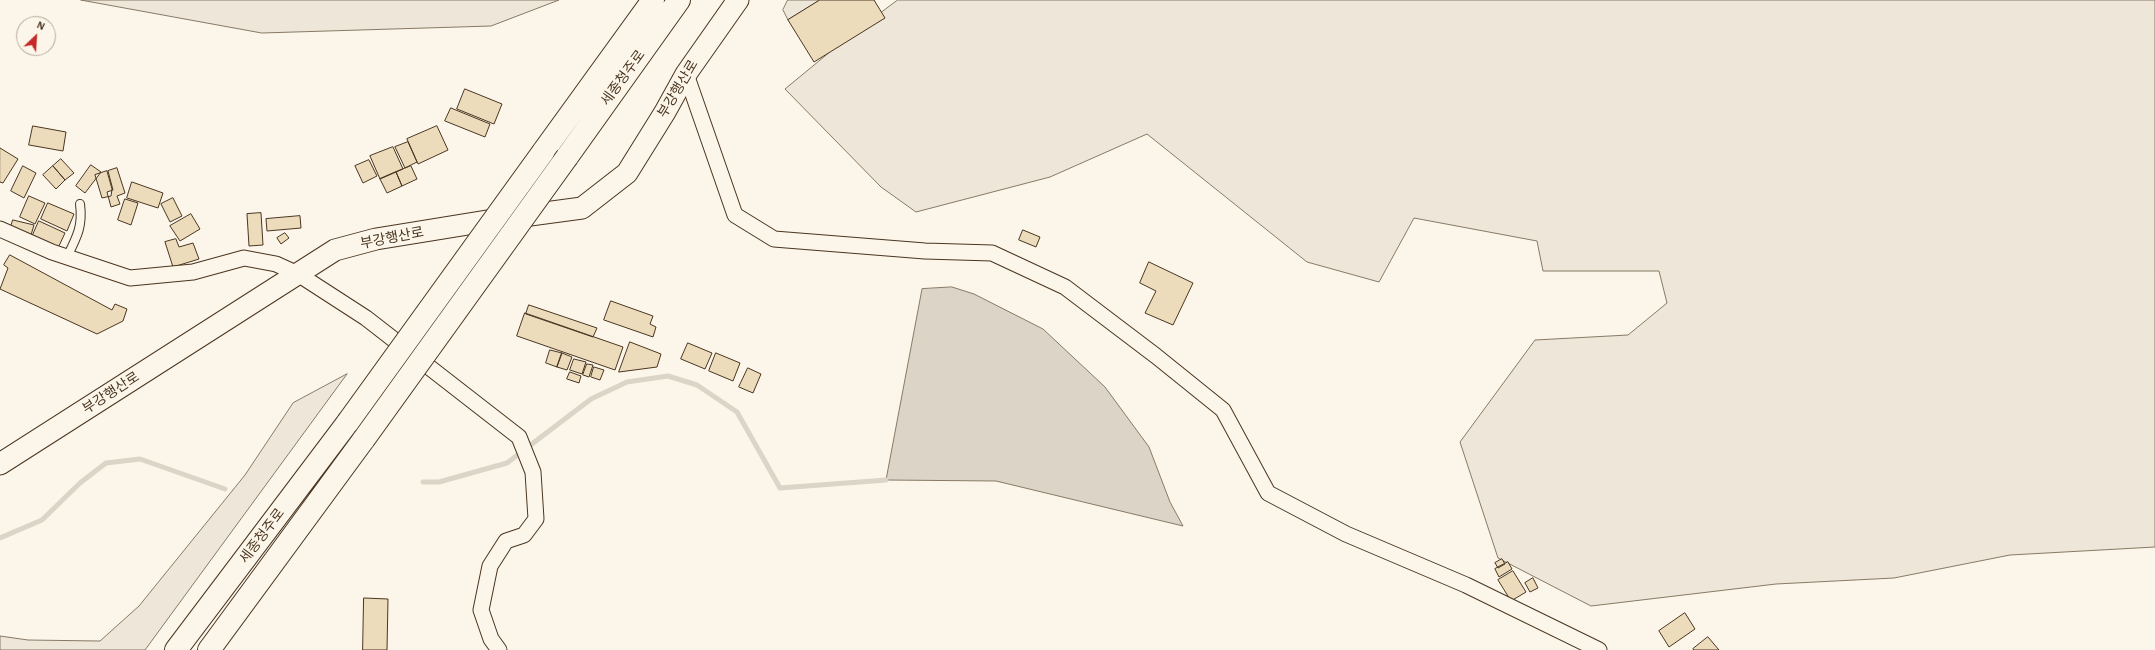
<!DOCTYPE html>
<html>
<head>
<meta charset="utf-8">
<style>
	body { margin:0 }
	#map { position:relative; width:2155px; height:650px; overflow:hidden; background:#fbf6e9; font-family:"Alegreya Sans",sans-serif }
	canvas { display:block }
	.north { position:absolute; left:16px; top:16px; width:40px; height:40px; box-sizing:border-box; background:#fbf6e9; border:1px solid #b4a999; border-radius:50%; rotate:25deg; font-size:11px; font-weight:700; line-height:16px; text-align:center; color:#4a3520 }
	.north::after { content:''; display:block; margin:auto; width:14px; height:18px; background:#c62828; clip-path:polygon(50% 0,100% 100%,50% 72%,0 100%) }
</style>
</head>
<body>
<div id="map">
<canvas width="2155" height="650"></canvas>
<div class="north">N</div>
</div>
<script>
const ctx = document.querySelector('canvas').getContext('2d');
ctx.lineJoin = 'round';
function fillPath(path, color) { ctx.fillStyle = color; ctx.fill(path, 'evenodd'); }
function strokePath(path, color, width, dash) { ctx.strokeStyle = color; ctx.lineWidth = width; ctx.lineCap = dash ? 'butt' : 'round'; ctx.setLineDash(dash || []); ctx.stroke(path); }
function label(font, color, halo, rows, align = 'center') {
  ctx.font = font + ' "Alegreya Sans","Noto Sans KR",sans-serif'; ctx.lineWidth = 3; ctx.setLineDash([]); ctx.textBaseline = 'middle'; ctx.strokeStyle = halo; ctx.fillStyle = color; for (const [text, x, y, turn = 0] of rows) {
    ctx.save(); ctx.translate(x, y); ctx.rotate((+turn || 0) * Math.PI / 180); ctx.textAlign = isNaN(turn) ? turn : align; if (halo) ctx.strokeText(text, 0, 0); ctx.fillText(text, 0, 0); ctx.restore();
  }
}
const green = new Path2D(`
	M 81,0 L 559,0 L 491,26 L 262,33 Z
	M 898,0 L 2155,0 L 2155,547 L 2010,555 L 1894,578 L 1776,584 L 1591,606 L 1498,558 L 1460,442 L 1535,340 L 1628,335 L 1667,303 L 1659,271 L 1543,271 L 1537,241 L 1414,218 L 1379,282 L 1307,262 L 1147,134 L 1050,177 L 916,212 L 881,187 L 785,89 L 848,37 Z
	M 347,374 L 145,650 L 0,650 L 0,636 L 28,640 L 100,641 L 139,606 L 245,475 L 293,403 Z`);
const parking = new Path2D(`
	M 788,0 L 820,0 L 788,20 L 783,10 Z`);
const water = new Path2D(`
	M 952,287 L 974,294 L 1043,329 L 1105,387 L 1149,447 L 1170,502 L 1183,526 L 996,481 L 886,480 L 922,289 Z`);
const stream = new Path2D(`
	M 423,482 L 439,482 L 507,463 L 591,399 L 627,382 L 668,376 L 697,385 L 737,412 L 780,488 L 886,480
	M 0,538 L 42,520 L 80,483 L 106,463 L 140,459 L 225,489`);
const building = new Path2D(`
	M 820,0 L 874,0 L 885,18 L 814,62 L 788,20 Z
	M 465,89 L 502,104 L 494,124 L 457,109 Z
	M 451,108 L 490,124 L 485,137 L 445,121 Z
	M 33,126 L 66,132 L 63,151 L 29,145 Z
	M 437,126 L 448,150 L 418,164 L 407,139 Z
	M 408,142 L 417,162 L 405,168 L 395,147 Z
	M 393,147 L 403,169 L 380,179 L 370,156 Z
	M 0,148 L 18,159 L 3,183 L 0,182 Z
	M 61,159 L 74,173 L 65,180 L 53,166 Z
	M 369,160 L 377,176 L 363,183 L 355,166 Z
	M 91,165 L 101,172 L 85,193 L 76,186 Z
	M 23,166 L 36,173 L 24,198 L 11,191 Z
	M 53,166 L 65,180 L 56,189 L 43,175 Z
	M 411,166 L 417,179 L 402,186 L 396,172 Z
	M 117,168 L 125,193 L 117,196 L 120,204 L 111,207 L 107,192 L 113,190 L 108,171 Z
	M 107,171 L 112,189 L 111,196 L 102,198 L 95,175 Z
	M 396,172 L 402,186 L 387,193 L 380,179 Z
	M 132,182 L 163,193 L 158,208 L 127,198 Z
	M 29,196 L 45,203 L 35,224 L 20,217 Z
	M 173,198 L 182,216 L 170,222 L 161,204 Z
	M 125,199 L 138,203 L 131,225 L 118,220 Z
	M 48,203 L 74,214 L 67,231 L 41,219 Z
	M 261,213 L 263,245 L 249,246 L 247,214 Z
	M 191,214 L 200,229 L 180,241 L 170,226 Z
	M 300,216 L 301,228 L 267,231 L 266,219 Z
	M 13,220 L 34,225 L 31,235 L 10,230 Z
	M 39,221 L 65,233 L 58,248 L 32,237 Z
	M 1023,230 L 1040,237 L 1036,247 L 1019,240 Z
	M 285,233 L 289,238 L 281,244 L 277,238 Z
	M 176,239 L 179,247 L 193,243 L 199,259 L 173,267 L 165,242 Z
	M 10,255 L 112,310 L 115,304 L 127,309 L 123,321 L 97,334 L 0,289 L 8,268 L 4,265 Z
	M 1149,262 L 1193,283 L 1173,325 L 1145,313 L 1156,291 L 1140,283 Z
	M 611,301 L 653,316 L 650,324 L 656,327 L 653,337 L 604,320 Z
	M 529,305 L 597,328 L 593,337 L 526,314 Z
	M 525,313 L 623,347 L 615,370 L 517,336 Z
	M 630,342 L 661,354 L 657,367 L 619,372 Z
	M 688,343 L 712,353 L 705,369 L 681,359 Z
	M 550,350 L 562,353 L 557,367 L 546,363 Z
	M 562,353 L 572,357 L 567,370 L 557,367 Z
	M 716,353 L 740,363 L 733,381 L 709,371 Z
	M 574,359 L 586,362 L 582,374 L 570,370 Z
	M 587,364 L 593,365 L 589,377 L 583,375 Z
	M 594,367 L 604,370 L 600,380 L 591,377 Z
	M 748,368 L 761,374 L 753,393 L 739,387 Z
	M 570,372 L 581,376 L 579,383 L 567,379 Z
	M 1502,559 L 1505,564 L 1498,568 L 1495,563 Z
	M 1508,562 L 1512,569 L 1499,577 L 1495,569 Z
	M 1513,571 L 1526,592 L 1511,601 L 1498,580 Z
	M 1533,578 L 1538,588 L 1530,592 L 1525,583 Z
	M 364,598 L 388,599 L 387,650 L 363,650 Z
	M 1685,613 L 1695,629 L 1669,647 L 1659,631 Z
	M 1708,637 L 1719,650 L 1694,650 L 1693,649 Z`);
const lane = new Path2D(`
	M 67,257 C 77,237 83,226 80,204`);
const street = new Path2D(`
	M 686,74 L 735,215 L 774,239 L 925,251 L 992,253 L 1065,287 L 1156,356 L 1223,410 L 1268,493 L 1346,534 L 1466,585 L 1599,650
	M 0,229 L 52,252 L 130,278 L 193,272 L 244,258 L 276,264 L 298,274 L 366,318 L 519,437 L 533,472 L 536,519 L 524,535 L 506,541 L 490,566 L 481,610 L 491,639 L 499,650`);
const secondary = new Path2D(`
	M 0,464 L 335,250 L 376,239 L 493,220 L 582,208 L 627,173 L 665,112 L 686,74 L 738,0`);
const highway = new Path2D(`
	M 543,152 L 653,0
	M 567,157 L 679,0
	M 176,650 L 348,422
	M 209,650 L 364,439`);
const highwayBridge = new Path2D(`
	M 348,422 L 543,152
	M 364,439 L 567,157`);
const streetNames = [
	["세종청주로",623,78,-54],
	["부강행산로",678,89,-59],
	["부강행산로",392,238,-11],
	["부강행산로",111,393,-33],
	["세종청주로",262,536,-53]
];
fillPath(green, '#ede6d9');
strokePath(green, '#887966', 1);
fillPath(parking, '#ede7d9');
strokePath(parking, '#887966', 1);
fillPath(water, '#dcd4c6');
strokePath(water, '#887966', 1);
strokePath(stream, '#dcd4c6', 5);
fillPath(building, '#ecdcbc');
strokePath(building, '#4a3520', 1);
strokePath(lane, '#4a3520', 10);
strokePath(street, '#4a3520', 17);
strokePath(secondary, '#4a3520', 23);
strokePath(highway, '#4a3520', 24);
strokePath(lane, '#fbf6e9', 8);
strokePath(street, '#fbf6e9', 15);
strokePath(secondary, '#fbf6e9', 21);
strokePath(highway, '#fbf6e9', 22);
strokePath(highwayBridge, '#4a3520', 24, []);
strokePath(highwayBridge, '#fbf6e9', 22);
label('14px', '#4a3520', '#fbf6e9', streetNames);
</script>
</body>
</html>
